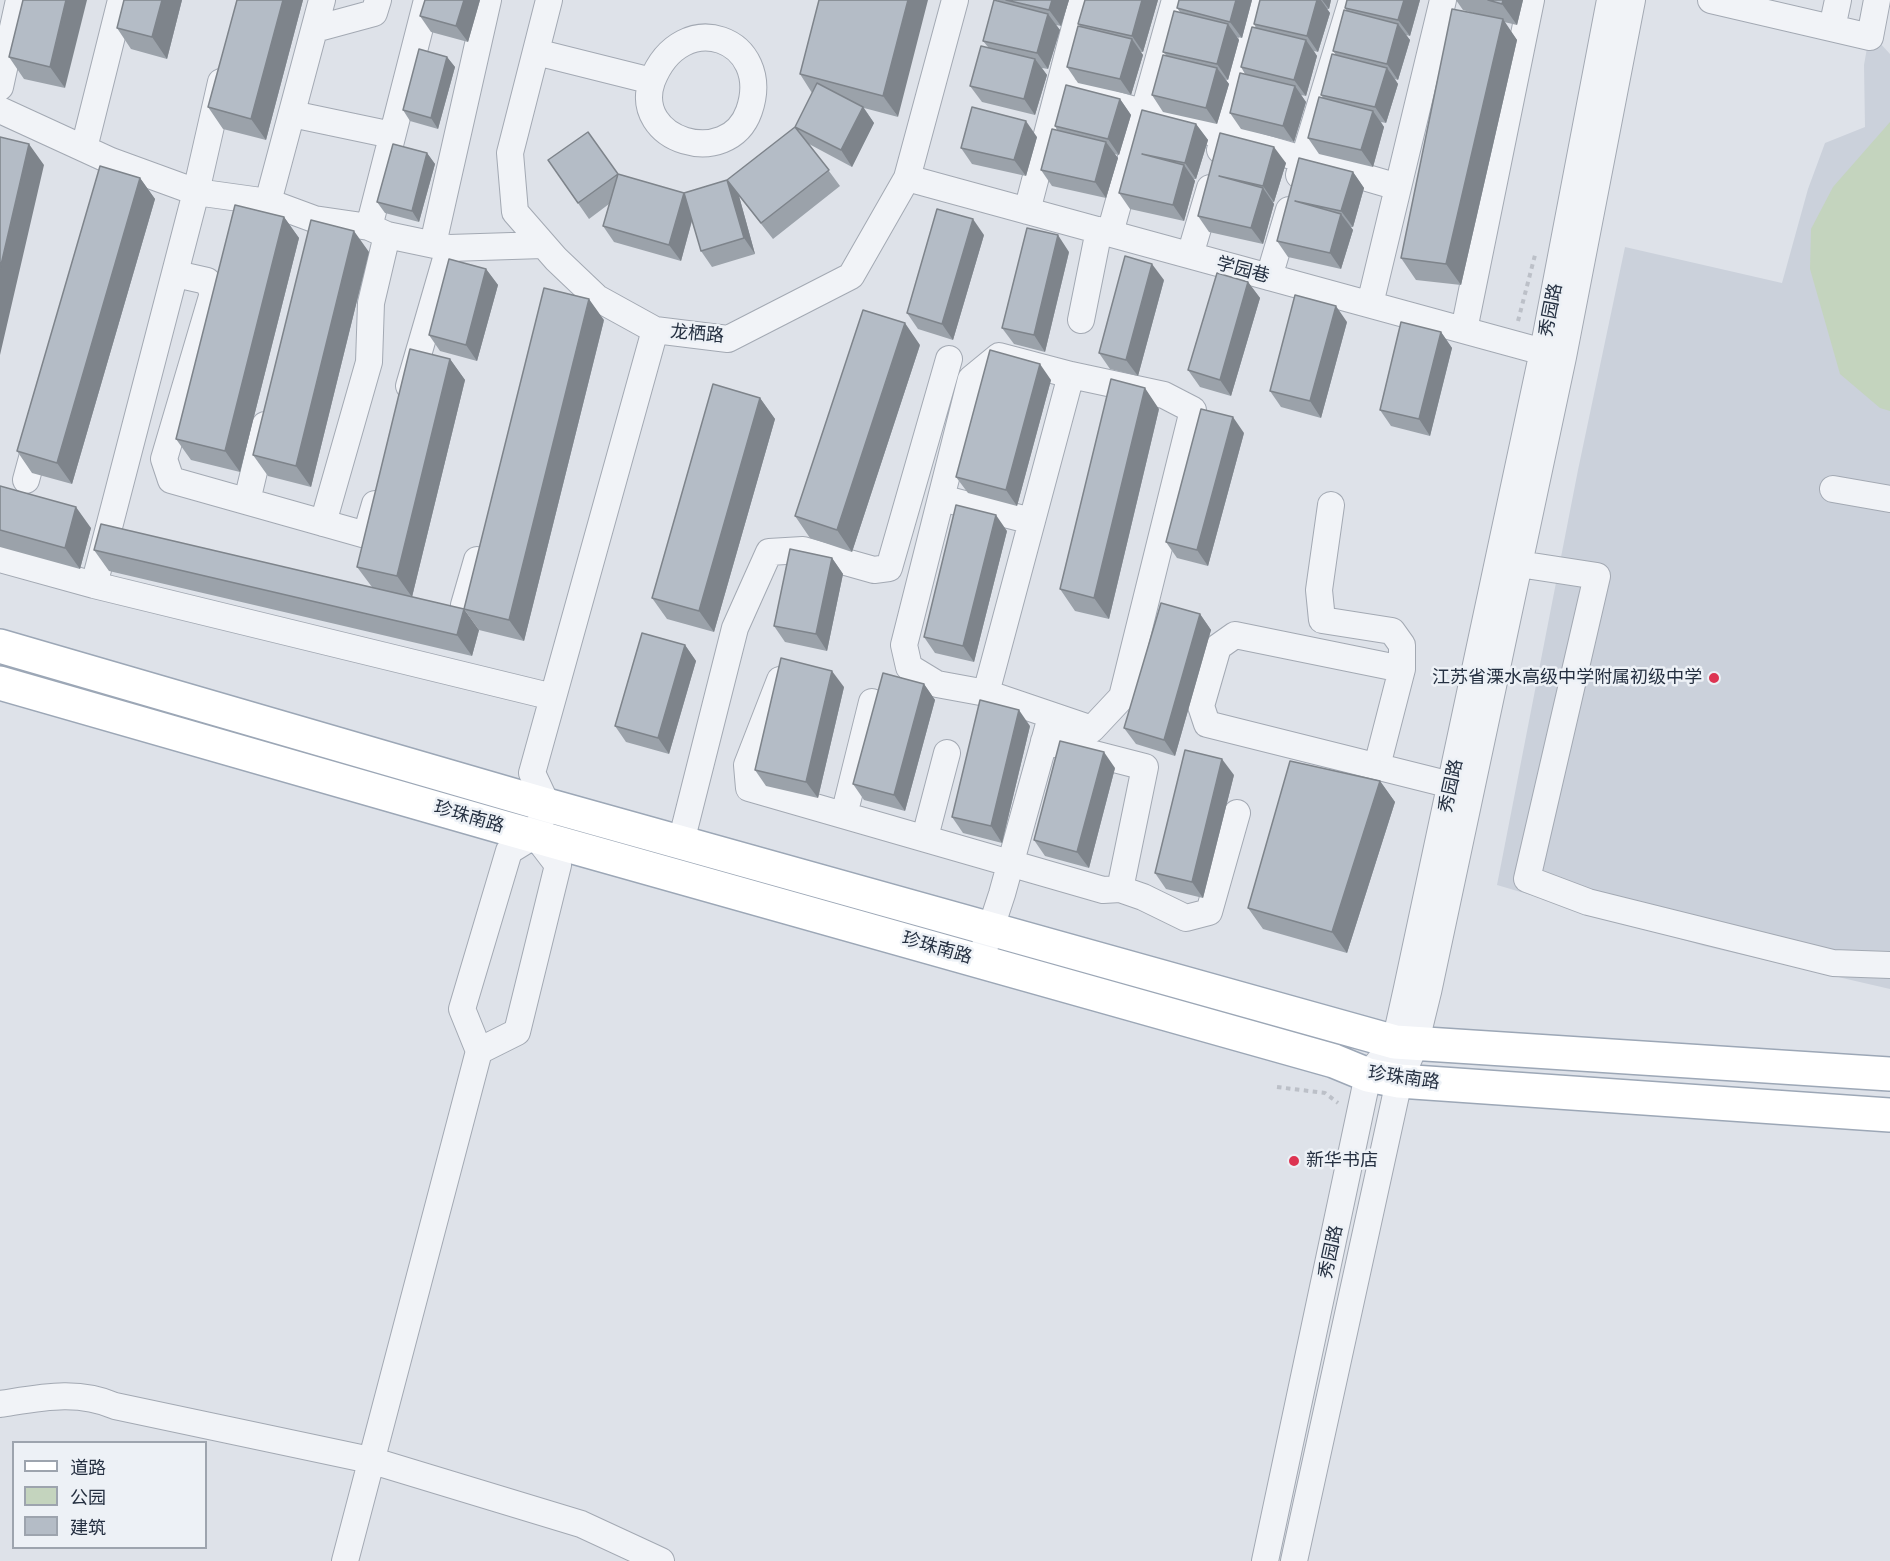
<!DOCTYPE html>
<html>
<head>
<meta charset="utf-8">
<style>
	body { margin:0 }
	#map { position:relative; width:1890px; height:1561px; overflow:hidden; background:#dee2e9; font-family:Mulish,"Noto Sans SC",sans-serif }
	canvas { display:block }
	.legend { position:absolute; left:12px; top:1441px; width:195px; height:108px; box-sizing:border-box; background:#edf1f6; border:2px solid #9da4ae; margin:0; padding:8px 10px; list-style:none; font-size:18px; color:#253041 }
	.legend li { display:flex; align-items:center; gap:12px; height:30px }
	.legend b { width:30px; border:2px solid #9da4ae }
</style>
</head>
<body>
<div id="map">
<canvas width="1890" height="1561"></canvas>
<ul class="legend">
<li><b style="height:8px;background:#fff"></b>道路</li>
<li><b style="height:16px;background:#c4d4be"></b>公园</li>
<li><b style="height:16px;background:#b4bcc6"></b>建筑</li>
</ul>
</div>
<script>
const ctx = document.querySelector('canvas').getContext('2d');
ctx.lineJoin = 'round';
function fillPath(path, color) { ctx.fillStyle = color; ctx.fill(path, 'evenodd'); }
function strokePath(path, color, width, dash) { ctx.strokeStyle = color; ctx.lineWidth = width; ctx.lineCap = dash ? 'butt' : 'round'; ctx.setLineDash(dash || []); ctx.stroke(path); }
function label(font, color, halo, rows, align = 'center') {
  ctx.font = font + ' Mulish,"Noto Sans SC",sans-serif'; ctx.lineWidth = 5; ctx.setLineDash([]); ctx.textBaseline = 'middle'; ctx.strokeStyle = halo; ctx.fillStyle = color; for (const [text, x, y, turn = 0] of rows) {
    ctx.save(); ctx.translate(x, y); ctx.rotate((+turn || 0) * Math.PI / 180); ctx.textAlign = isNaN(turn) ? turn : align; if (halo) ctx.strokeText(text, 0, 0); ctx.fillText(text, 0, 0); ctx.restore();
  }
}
const built = new Path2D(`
	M 1879,42 L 1890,54 L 1890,989 L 1704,946 L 1497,885 L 1578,470 L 1625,247 L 1782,283 L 1808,189 L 1825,143 L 1865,127 L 1864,65 L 1867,48 Z`);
const green = new Path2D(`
	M 1890,122 L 1890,411 L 1880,408 L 1840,374 L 1810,269 L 1811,229 L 1833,187 Z`);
const path = new Path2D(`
	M 1518,321 L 1535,255
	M 1277,1087 L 1325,1093 L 1338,1103`);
const minor = new Path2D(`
	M 549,0 L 510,153 L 515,212 L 556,259 L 597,298 L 655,330 L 728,339 L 851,276 L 907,178 L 955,0
	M 1711,0 L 1870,37 L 1877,0
	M 1832,28 L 1838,0
	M 315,29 L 374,13 L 378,0
	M 536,52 L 652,81 C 631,141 728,170 749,111 C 774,39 682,4 652,81
	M 0,87 L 19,0
	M 1059,88 L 1398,187
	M 0,110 L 111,161 L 196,192 L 268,202 L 314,219 L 369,227 L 387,235 L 449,248 L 543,245
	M 292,114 L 392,135
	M 84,148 L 121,0
	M 1220,150 L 1263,0
	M 1299,175 L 1352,0
	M 907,178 L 1558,356
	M 268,202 L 322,0
	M 1027,211 L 1082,0
	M 369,227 L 427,0
	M 1110,233 L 1175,0
	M 433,244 L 488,0
	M 1190,255 L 1210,188
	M 176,274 L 207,281 L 213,293 L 164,459 L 171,480 L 366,535 L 375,504
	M 1269,277 L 1289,210
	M 1370,304 L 1443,0
	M 1081,320 L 1099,230
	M 1464,330 L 1531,0
	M 409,386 L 449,248
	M 26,480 L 38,436
	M 1833,489 L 1890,499
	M 941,498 L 1032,521
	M 247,501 L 265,425
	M 1331,505 L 1319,590 L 1322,620 L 1392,631 L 1402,645 L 1402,669
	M 323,523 L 369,362 L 371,303 L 387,235
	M 0,559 L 94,585 L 553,697
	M 1519,564 L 1597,576 L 1527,879 L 1588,902 L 1833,963 L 1890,965
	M 94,585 L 196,192 L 221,82
	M 464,605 L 477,560
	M 780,680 L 747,765 L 749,788 L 1103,890 L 1120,889
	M 986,693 L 937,684 L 909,667 L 904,645 L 971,379 L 999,356 L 1071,375 L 1164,395 L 1193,410 L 1122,697 L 1092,729 L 986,693 L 1071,375
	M 1044,741 L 1145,767 L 1120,889 L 1143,897 L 1186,918 L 1209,912 L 1237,813
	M 1377,766 L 1402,669 L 1235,635 L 1218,647 L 1201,706 L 1207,724 L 1451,785
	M 844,815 L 872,702
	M 925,837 L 947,753
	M 681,842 L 735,628 L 769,552 L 803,550 L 874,570 L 889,568 L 949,359
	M 980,961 L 1002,894 L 1049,724
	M 479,1051 L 462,1009 L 509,851 L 535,835 L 547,805 L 532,773 L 655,330
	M 0,1404 C 39,1398 77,1389 115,1406 L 370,1460 L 581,1524 L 661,1561
	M 345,1561 L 479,1051 L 517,1032 L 558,865 L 535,835
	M 1265,1561 L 1368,1075 L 1395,1042 L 1407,988 L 1543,351 L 1610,0
	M 1294,1561 L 1399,1081 L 1415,1045 L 1428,992 L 1563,357 L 1632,0`);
const major = new Path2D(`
	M 0,646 L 547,805 L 1395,1042 L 1890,1074
	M 0,683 L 502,827 L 1334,1061 L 1368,1075 L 1399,1081 L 1890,1115`);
const wall = new Path2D(`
	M 23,0 L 65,88 L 24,79 L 9,57 Z
	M 124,0 L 182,0 L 167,59 L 131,49 L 117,28 Z
	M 237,0 L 303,0 L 266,140 L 223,129 L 208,107 Z
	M 425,0 L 480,0 L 468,42 L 431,32 L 420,16 Z
	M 819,0 L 898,117 L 864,108 L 874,123 L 852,167 L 809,144 L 840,186 L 773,239 L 739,196 L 755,254 L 712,267 L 701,251 L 692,221 L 681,261 L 614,242 L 603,226 L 609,204 L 589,219 L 548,160 L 618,174 L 684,193 L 727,180 L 795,127 L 812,93 L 800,74 Z
	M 998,0 L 1069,0 L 1061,26 L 1056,25 L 1060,30 L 1048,69 L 1042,68 L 1047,75 L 1035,115 L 982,102 L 970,86 L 988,47 L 983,41 L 998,1 Z
	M 1085,0 L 1158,0 L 1143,52 L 1141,52 L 1143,55 L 1131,95 L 1078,83 L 1067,67 L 1080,26 L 1078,24 Z
	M 1252,0 L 1242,38 L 1237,37 L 1239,40 L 1228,80 L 1225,79 L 1229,84 L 1217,124 L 1163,112 L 1152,95 L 1166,55 L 1163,52 L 1180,12 L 1177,8 Z
	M 1260,0 L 1331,0 L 1329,9 L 1327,9 L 1330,13 L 1318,52 L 1314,51 L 1317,56 L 1306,96 L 1301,95 L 1306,102 L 1294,142 L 1241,129 L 1230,113 L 1245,74 L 1241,67 L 1256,28 L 1254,24 Z
	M 1347,0 L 1420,0 L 1410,36 L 1406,35 L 1410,40 L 1398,80 L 1395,79 L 1398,84 L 1386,123 L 1381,122 L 1384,127 L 1373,167 L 1319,154 L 1308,138 L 1324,99 L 1321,95 L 1336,55 L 1333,51 L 1347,11 L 1345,8 Z
	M 1456,0 L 1523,0 L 1517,25 L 1504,22 L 1517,40 L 1461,285 L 1416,280 L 1401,258 L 1480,15 L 1463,10 Z
	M 447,57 L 455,67 L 438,129 L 410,121 L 403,110 Z
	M 1120,99 L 1131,115 L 1119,155 L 1114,154 L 1118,158 L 1106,198 L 1052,186 L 1041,170 L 1057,130 L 1055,126 Z
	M 1196,124 L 1208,140 L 1196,179 L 1194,179 L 1195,181 L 1184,221 L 1130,209 L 1119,193 Z
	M 1220,133 L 1286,163 L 1274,202 L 1273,202 L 1274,204 L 1263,244 L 1209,232 L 1198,216 Z
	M 1037,137 L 1026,176 L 972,164 L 961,148 Z
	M 427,153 L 435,164 L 419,222 L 385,213 L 377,202 Z
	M 1299,158 L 1353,172 L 1364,188 L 1353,227 L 1351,227 L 1353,230 L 1341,269 L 1288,257 L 1277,241 Z
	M 140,178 L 155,199 L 72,484 L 32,473 L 17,451 Z
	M 284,217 L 299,238 L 240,472 L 191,460 L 176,439 Z
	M 984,235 L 953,340 L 918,329 L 907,313 Z
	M 369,252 L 311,487 L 268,476 L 253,455 Z
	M 1069,252 L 1045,352 L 1014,344 L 1002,328 Z
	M 486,269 L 498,285 L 477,361 L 440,351 L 429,335 Z
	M 1164,280 L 1138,376 L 1110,369 L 1099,353 Z
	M 1248,282 L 1260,298 L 1231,396 L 1200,387 L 1188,370 Z
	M 604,320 L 524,641 L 479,630 L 464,609 Z
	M 1347,322 L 1321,418 L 1281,407 L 1270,391 Z
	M 1441,332 L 1452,348 L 1430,436 L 1391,426 L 1380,410 Z
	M 920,345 L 852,552 L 810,538 L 795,516 Z
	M 450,359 L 465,380 L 412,597 L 479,630 L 472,656 L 109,571 L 94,550 L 372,587 L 357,567 Z
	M 1051,380 L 1017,506 L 968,493 L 956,477 Z
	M 760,398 L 775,419 L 714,632 L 667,619 L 652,598 Z
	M 1159,409 L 1109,619 L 1075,611 L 1060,589 Z
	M 1244,433 L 1208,566 L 1177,558 L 1166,542 Z
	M 0,486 L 91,528 L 80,569 L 0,547 Z
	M 1007,531 L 974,662 L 935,653 L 924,637 Z
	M 832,558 L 843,574 L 827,651 L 785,642 L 774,626 Z
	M 1200,614 L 1211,630 L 1175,756 L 1136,744 L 1124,728 Z
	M 685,645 L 696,661 L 669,754 L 626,742 L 615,726 Z
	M 924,684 L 935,700 L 905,811 L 864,800 L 853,784 Z
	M 844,687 L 818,798 L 766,786 L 755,770 Z
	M 1030,726 L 1002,843 L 963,833 L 952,817 Z
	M 1115,768 L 1089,868 L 1045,856 L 1034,840 Z
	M 1234,775 L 1203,898 L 1166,889 L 1155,873 Z
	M 1380,781 L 1395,802 L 1347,953 L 1263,929 L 1248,908 Z`);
const shadedWall = new Path2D(`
	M 66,0 L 87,0 L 65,88 L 50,67 Z
	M 162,0 L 182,0 L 167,59 L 152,37 Z
	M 283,0 L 303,0 L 266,140 L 251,119 Z
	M 464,0 L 480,0 L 468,42 L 456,26 Z
	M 908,0 L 928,0 L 898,117 L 883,96 Z
	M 1052,0 L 1069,0 L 1061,26 L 1049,10 Z
	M 1142,0 L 1158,0 L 1143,52 L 1132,36 Z
	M 1236,0 L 1252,0 L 1242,38 L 1230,22 Z
	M 1317,0 L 1321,0 L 1330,13 L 1318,52 L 1307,36 Z
	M 1322,0 L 1331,0 L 1329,9 Z
	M 1404,0 L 1420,0 L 1410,36 L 1398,20 Z
	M 1503,0 L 1523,0 L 1517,25 L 1502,4 Z
	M 1048,14 L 1060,30 L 1048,69 L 1037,53 Z
	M 1503,19 L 1517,40 L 1461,285 L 1446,264 Z
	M 1228,24 L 1239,40 L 1228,80 L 1217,64 Z
	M 1398,24 L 1410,40 L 1398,80 L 1387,64 Z
	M 1132,39 L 1143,55 L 1131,95 L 1120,79 Z
	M 1306,40 L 1317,56 L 1306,96 L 1294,80 Z
	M 447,57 L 455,67 L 438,129 L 431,118 Z
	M 1035,59 L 1047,75 L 1035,115 L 1024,99 Z
	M 1217,68 L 1229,84 L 1217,124 L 1206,108 Z
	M 1387,68 L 1398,84 L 1386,123 L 1375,107 Z
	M 1295,86 L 1306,102 L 1294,142 L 1283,126 Z
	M 1120,99 L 1131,115 L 1119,155 L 1108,139 Z
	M 863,107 L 874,123 L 852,167 L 841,150 Z
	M 1373,111 L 1384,127 L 1373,167 L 1361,150 Z
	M 1026,121 L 1037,137 L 1026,176 L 1014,160 Z
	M 1196,124 L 1208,140 L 1196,179 L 1185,163 Z
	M 1106,142 L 1118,158 L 1106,198 L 1095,182 Z
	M 29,144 L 44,165 L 0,355 L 0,269 Z
	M 1274,147 L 1286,163 L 1274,202 L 1263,186 Z
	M 427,153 L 435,164 L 419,222 L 412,211 Z
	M 1184,165 L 1195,181 L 1184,221 L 1173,205 Z
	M 1353,172 L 1364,188 L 1353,227 L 1341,211 Z
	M 140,178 L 155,199 L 72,484 L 57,463 Z
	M 727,180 L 739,196 L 755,254 L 744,238 Z
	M 1263,188 L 1274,204 L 1263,244 L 1251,228 Z
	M 684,193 L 695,209 L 681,261 L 669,245 Z
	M 1341,214 L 1353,230 L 1341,269 L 1330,253 Z
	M 284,217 L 299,238 L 240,472 L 225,451 Z
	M 973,219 L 984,235 L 953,340 L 942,324 Z
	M 354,231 L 369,252 L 311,487 L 296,466 Z
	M 1058,235 L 1069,252 L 1045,352 L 1034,335 Z
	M 1152,264 L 1164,280 L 1138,376 L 1126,360 Z
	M 486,269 L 498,285 L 477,361 L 466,345 Z
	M 1248,282 L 1260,298 L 1231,396 L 1220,380 Z
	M 589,299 L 604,320 L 524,641 L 509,620 Z
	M 1336,306 L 1347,322 L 1321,418 L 1310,401 Z
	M 905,323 L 920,345 L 852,552 L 837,530 Z
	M 1441,332 L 1452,348 L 1430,436 L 1419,419 Z
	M 450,359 L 465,380 L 412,597 L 397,576 Z
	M 1040,364 L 1051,380 L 1017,506 L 1006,490 Z
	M 1145,388 L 1159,409 L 1109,619 L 1094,598 Z
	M 760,398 L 775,419 L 714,632 L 699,611 Z
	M 1233,417 L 1244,433 L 1208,566 L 1197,550 Z
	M 76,507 L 91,528 L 80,569 L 65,548 Z
	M 996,515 L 1007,531 L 974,662 L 963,646 Z
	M 832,558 L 843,574 L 827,651 L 816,634 Z
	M 464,609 L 479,630 L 472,656 L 457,635 Z
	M 1200,614 L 1211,630 L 1175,756 L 1164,740 Z
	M 685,645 L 696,661 L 669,754 L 658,738 Z
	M 832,671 L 844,687 L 818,798 L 806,782 Z
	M 924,684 L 935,700 L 905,811 L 894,795 Z
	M 1019,710 L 1030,726 L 1002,843 L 991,826 Z
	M 1104,752 L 1115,768 L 1089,868 L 1077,852 Z
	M 1222,759 L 1234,775 L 1203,898 L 1192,882 Z
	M 1380,781 L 1395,802 L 1347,953 L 1332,932 Z`);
const building = new Path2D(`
	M 23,0 L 66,0 L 50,67 L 9,57 Z
	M 124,0 L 162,0 L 152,37 L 117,28 Z
	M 237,0 L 283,0 L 251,119 L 208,107 Z
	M 425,0 L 464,0 L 456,26 L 420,16 Z
	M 819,0 L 908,0 L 883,96 L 800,74 Z
	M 994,0 L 1048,14 L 1037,53 L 983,41 Z
	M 1006,0 L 1052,0 L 1049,10 Z
	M 1085,0 L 1142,0 L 1132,36 L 1078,24 Z
	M 1179,0 L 1236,0 L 1230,22 L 1177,8 Z
	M 1260,0 L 1317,0 L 1307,36 L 1254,24 Z
	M 1347,0 L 1404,0 L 1398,20 L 1345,8 Z
	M 1488,0 L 1503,0 L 1502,4 Z
	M 1452,9 L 1503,19 L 1446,264 L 1401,258 Z
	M 1344,10 L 1398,24 L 1387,64 L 1333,51 Z
	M 1174,11 L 1228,24 L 1217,64 L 1163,52 Z
	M 1078,26 L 1132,39 L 1120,79 L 1067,67 Z
	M 1252,27 L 1306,40 L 1294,80 L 1241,67 Z
	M 981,46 L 1035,59 L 1024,99 L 970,86 Z
	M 419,49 L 447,57 L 431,118 L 403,110 Z
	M 1332,54 L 1387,68 L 1375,107 L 1321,95 Z
	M 1163,55 L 1217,68 L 1206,108 L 1152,95 Z
	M 1240,73 L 1295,86 L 1283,126 L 1230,113 Z
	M 817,83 L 863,107 L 841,150 L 795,127 Z
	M 1066,85 L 1120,99 L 1108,139 L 1055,126 Z
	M 1319,97 L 1373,111 L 1361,150 L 1308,138 Z
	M 972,107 L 1026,121 L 1014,160 L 961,148 Z
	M 1142,110 L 1196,124 L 1185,163 L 1142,154 L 1184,165 L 1173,205 L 1119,193 Z
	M 795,127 L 829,170 L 761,223 L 727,180 Z
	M 1052,129 L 1106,142 L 1095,182 L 1041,170 Z
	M 588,132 L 618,174 L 578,203 L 548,160 Z
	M 1220,133 L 1274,147 L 1263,186 L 1219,176 L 1263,188 L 1251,228 L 1198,216 Z
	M 0,137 L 29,144 L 0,269 Z
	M 393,144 L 427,153 L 412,211 L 377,202 Z
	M 1299,158 L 1353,172 L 1341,211 L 1295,201 L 1341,214 L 1330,253 L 1277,241 Z
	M 100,166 L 140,178 L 57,463 L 17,451 Z
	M 618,174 L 684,193 L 669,245 L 603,226 Z
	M 727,180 L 744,238 L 701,251 L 684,193 Z
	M 235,205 L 284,217 L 225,451 L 176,439 Z
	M 937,209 L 973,219 L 942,324 L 907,313 Z
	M 311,220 L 354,231 L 296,466 L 253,455 Z
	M 1027,228 L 1058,235 L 1034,335 L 1002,328 Z
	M 1125,256 L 1152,264 L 1126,360 L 1099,353 Z
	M 449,259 L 486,269 L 466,345 L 429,335 Z
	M 1217,273 L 1248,282 L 1220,380 L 1188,370 Z
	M 544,288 L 589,299 L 509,620 L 464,609 Z
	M 1295,295 L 1336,306 L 1310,401 L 1270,391 Z
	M 863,310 L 905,323 L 837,530 L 795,516 Z
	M 1401,322 L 1441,332 L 1419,419 L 1380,410 Z
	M 410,349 L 450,359 L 397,576 L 357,567 Z
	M 990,350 L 1040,364 L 1006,490 L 956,477 Z
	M 1111,379 L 1145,388 L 1094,598 L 1060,589 Z
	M 713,384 L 760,398 L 699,611 L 652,598 Z
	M 1201,409 L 1233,417 L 1197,550 L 1166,542 Z
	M 0,486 L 76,507 L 65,548 L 0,530 Z
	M 956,505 L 996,515 L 963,646 L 924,637 Z
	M 101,524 L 464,609 L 457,635 L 94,550 Z
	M 790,549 L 832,558 L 816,634 L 774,626 Z
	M 1161,603 L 1200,614 L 1164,740 L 1124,728 Z
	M 642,633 L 685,645 L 658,738 L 615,726 Z
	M 781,658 L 832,671 L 806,782 L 755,770 Z
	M 883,673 L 924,684 L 894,795 L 853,784 Z
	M 980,700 L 1019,710 L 991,826 L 952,817 Z
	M 1060,741 L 1104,752 L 1077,852 L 1034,840 Z
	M 1185,750 L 1222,759 L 1192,882 L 1155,873 Z
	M 1290,761 L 1380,781 L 1332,932 L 1248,908 Z`);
const markers = [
	[1714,678,6,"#dd3452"],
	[1294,1161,6,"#dd3452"]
];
const streetNames = [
	["学园巷",1243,270,15],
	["秀园路",1551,310,-79],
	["龙栖路",697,334,5],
	["秀园路",1451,786,-78],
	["珍珠南路",469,817,16],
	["珍珠南路",937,948,16],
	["珍珠南路",1404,1078,8],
	["秀园路",1331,1252,-78]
];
const poiNames = [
	["江苏省溧水高级中学附属初级中学",1702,678],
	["新华书店",1306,1161,"left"]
];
fillPath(built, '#cbd1db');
fillPath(green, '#c4d4be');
strokePath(minor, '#a3a9b3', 28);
strokePath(major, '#9ca7b6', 36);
strokePath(path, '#bcc0c8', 4, [4.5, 4.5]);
strokePath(minor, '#f1f3f7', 26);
strokePath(major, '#fff', 33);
fillPath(wall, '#9ba2aa');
fillPath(shadedWall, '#7e848b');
fillPath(building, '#b4bcc6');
strokePath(building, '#7e848b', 1.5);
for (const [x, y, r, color] of markers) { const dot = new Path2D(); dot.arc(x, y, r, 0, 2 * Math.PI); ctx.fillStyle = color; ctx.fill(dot); strokePath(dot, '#edf1f6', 2); }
label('18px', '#253041', '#edf1f6', streetNames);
label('18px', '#253041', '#edf1f6', poiNames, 'right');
</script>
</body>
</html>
